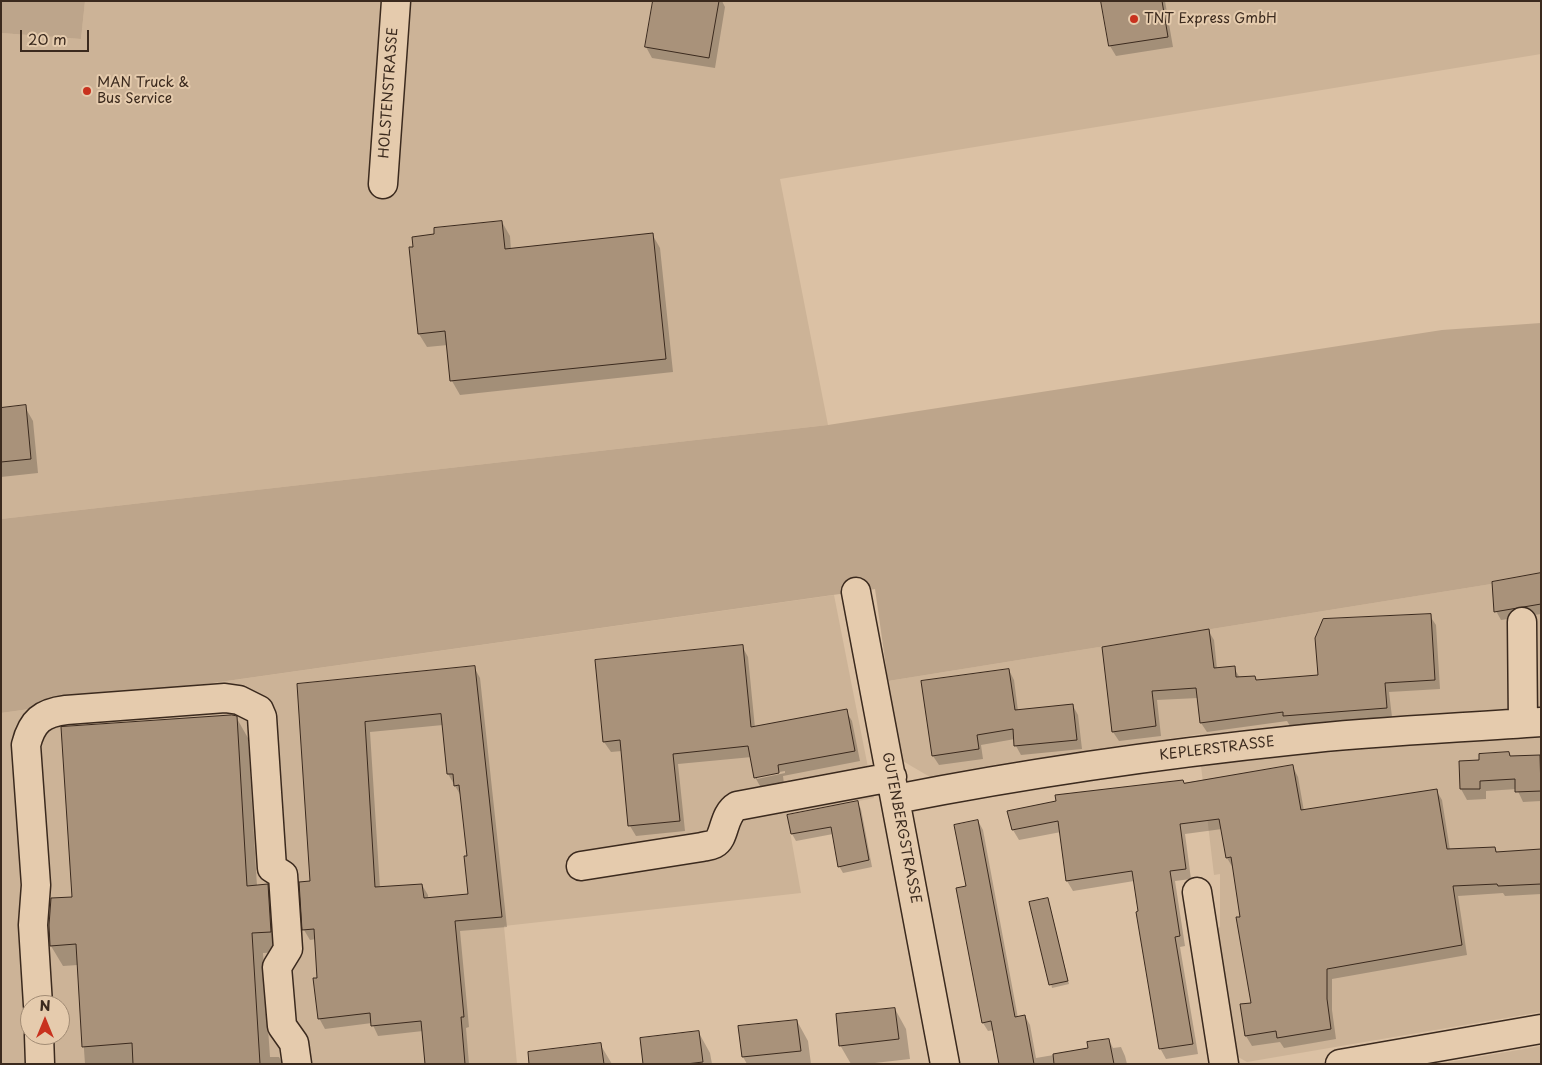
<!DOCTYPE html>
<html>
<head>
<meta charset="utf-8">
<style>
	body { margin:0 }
	#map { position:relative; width:1542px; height:1065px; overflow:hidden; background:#dbc1a4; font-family:"Playpen Sans",sans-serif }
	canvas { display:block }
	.frame { position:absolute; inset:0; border:2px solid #3b2a1e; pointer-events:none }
	.north { position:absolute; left:20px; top:995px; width:50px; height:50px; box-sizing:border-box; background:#e5cbad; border:1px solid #a18b74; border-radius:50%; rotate:0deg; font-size:14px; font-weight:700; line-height:20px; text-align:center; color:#3b2a1e }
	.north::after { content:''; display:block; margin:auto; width:18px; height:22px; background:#c8321e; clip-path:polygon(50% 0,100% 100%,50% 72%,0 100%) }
	.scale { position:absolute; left:20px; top:30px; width:69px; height:22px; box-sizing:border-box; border:2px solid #3b2a1e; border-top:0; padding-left:6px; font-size:15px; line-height:18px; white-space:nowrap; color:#3b2a1e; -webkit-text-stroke:4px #e5cbad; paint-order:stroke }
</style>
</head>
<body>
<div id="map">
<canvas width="1542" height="1065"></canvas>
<div class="frame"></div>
<div class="north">N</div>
<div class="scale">20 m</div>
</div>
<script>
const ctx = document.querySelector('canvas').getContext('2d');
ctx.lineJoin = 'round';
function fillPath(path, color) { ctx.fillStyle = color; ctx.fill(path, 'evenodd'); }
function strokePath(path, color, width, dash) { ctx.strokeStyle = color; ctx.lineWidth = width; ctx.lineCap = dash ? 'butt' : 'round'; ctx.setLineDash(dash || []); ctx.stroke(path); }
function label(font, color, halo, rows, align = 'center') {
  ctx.font = font + ' "Playpen Sans",sans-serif'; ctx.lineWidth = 4; ctx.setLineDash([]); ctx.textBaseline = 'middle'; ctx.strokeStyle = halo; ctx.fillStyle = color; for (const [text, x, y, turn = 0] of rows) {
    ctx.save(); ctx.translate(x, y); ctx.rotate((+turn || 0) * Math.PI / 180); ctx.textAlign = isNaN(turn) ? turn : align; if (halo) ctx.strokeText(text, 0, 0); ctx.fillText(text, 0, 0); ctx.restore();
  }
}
const built = new Path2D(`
	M 85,1 L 1541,1 L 1541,54 L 780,179 L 828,425 L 1,519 L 1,33 L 81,39 Z
	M 1541,576 L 1541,1012 L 1247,1062 L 1231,1053 L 1213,931 L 1220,927 L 1220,874 L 1214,875 L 1201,766 L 1200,734 L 930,777 L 901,760 L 888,681 Z
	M 834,595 L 874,798 L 787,815 L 801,893 L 504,926 L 517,1064 L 1,1064 L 1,713 ZM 30,1005 L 60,1005 L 60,1035 L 30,1035 Z
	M 1541,1046 L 1541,1064 L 1438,1064 Z`);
const green = new Path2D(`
	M 1,1 L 85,1 L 81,39 L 1,33 Z
	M 1541,323 L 1541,576 L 888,681 L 875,589 L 1,713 L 1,519 L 828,425 L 1442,330 Z`);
const shadow = new Path2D(`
	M 654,1 L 722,1 L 725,7 L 715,68 L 652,58 L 646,47 Z
	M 1103,1 L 1165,1 L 1173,47 L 1116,56 L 1110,46 Z
	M 502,222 L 510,236 L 511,250 L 652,234 L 660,248 L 673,372 L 460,395 L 452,381 L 448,345 L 427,347 L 419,334 Z
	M 25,407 L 33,421 L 38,473 L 1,477 L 1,409 Z
	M 1541,575 L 1541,614 L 1501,620 L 1496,611 Z
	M 1430,616 L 1436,625 L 1440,689 L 1389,692 L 1392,717 L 1290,726 L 1287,721 L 1207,732 L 1201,723 L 1198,698 L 1157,700 L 1161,736 L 1119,741 L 1113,732 L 1208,630 L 1214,640 L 1217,669 L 1234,668 L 1240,678 L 1254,677 L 1257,681 L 1320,676 Z
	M 742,646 L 748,657 L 755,728 L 846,711 L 852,721 L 860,761 L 783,776 L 784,784 L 761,788 L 755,777 L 752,757 L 678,764 L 685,831 L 636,836 L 630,826 L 622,751 L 611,752 L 604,742 ZM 785,771 L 785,773 L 757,779 L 757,776 Z
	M 474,667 L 480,678 L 507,927 L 460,931 L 469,1027 L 466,1028 L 469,1064 L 426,1064 L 423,1031 L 378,1036 L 372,1023 L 325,1029 L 319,1018 L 316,939 L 310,940 L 304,930 L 312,883 L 298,685 ZM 443,725 L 448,774 L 461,796 L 468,857 L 470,895 L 428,899 L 428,895 L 422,885 L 380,888 L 370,732 Z
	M 1009,670 L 1014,680 L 1018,711 L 1073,706 L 1078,715 L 1082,749 L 1021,755 L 1016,746 L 1015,739 L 981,745 L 983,759 L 939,765 L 933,756 Z
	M 236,717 L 248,738 L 257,886 L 267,886 L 279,906 L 282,952 L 263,953 L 270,1057 L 279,1057 L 283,1064 L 85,1064 L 78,965 L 63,966 L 51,946 L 74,898 Z
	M 1509,753 L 1511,758 L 1539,756 L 1541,759 L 1541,801 L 1523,802 L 1517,789 L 1486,791 L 1486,799 L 1467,800 L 1461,789 L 1460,763 L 1480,761 Z
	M 1293,767 L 1298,777 L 1304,811 L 1436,790 L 1442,800 L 1450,850 L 1495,848 L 1497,853 L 1541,850 L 1541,894 L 1505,896 L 1503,893 L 1458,896 L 1467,955 L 1332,979 L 1332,1010 L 1336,1039 L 1284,1048 L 1280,1042 L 1252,1046 L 1246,1036 L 1241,1005 L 1252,1004 L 1242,918 L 1233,868 L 1227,858 L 1222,829 L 1185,834 L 1191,879 L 1175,881 L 1185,946 L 1180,947 L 1198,1054 L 1166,1059 L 1160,1048 L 1134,881 L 1073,891 L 1067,881 L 1061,832 L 1019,840 L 1013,830 L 1184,784 Z
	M 857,802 L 861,809 L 872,867 L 843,873 L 839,866 L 833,834 L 796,841 L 792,834 L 788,816 Z
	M 978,821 L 983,830 L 1018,1018 L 1025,1016 L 1030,1025 L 1036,1058 L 1089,1049 L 1109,1040 L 1113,1048 L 1121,1047 L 1125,1056 L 1127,1064 L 1000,1064 L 994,1030 L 988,1031 L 983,1023 L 967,887 Z
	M 1048,899 L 1069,984 L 1052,988 L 1031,903 Z
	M 895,1009 L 906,1029 L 910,1059 L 866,1064 L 851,1064 L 840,1045 Z
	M 797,1021 L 808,1041 L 811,1064 L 747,1064 L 743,1057 Z
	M 699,1033 L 710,1053 L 712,1064 L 644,1064 Z
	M 600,1044 L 612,1064 L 545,1064 Z`);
const building = new Path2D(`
	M 653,1 L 719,1 L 709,58 L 645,47 Z
	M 1101,1 L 1162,1 L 1168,37 L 1109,46 Z
	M 502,221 L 505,249 L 653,233 L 666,359 L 450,381 L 445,331 L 418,334 L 409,247 L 413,247 L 412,237 L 434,234 L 434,228 Z
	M 26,405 L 31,459 L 1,462 L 1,408 Z
	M 1541,573 L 1541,604 L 1494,612 L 1492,582 Z
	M 1431,614 L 1435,680 L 1385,683 L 1387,708 L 1283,716 L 1283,712 L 1200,723 L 1196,688 L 1152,691 L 1156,726 L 1112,732 L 1102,647 L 1209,629 L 1214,668 L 1235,666 L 1236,677 L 1255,676 L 1256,680 L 1318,675 L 1315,638 L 1323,619 Z
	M 743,645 L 751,727 L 847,709 L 855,751 L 778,765 L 779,773 L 754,778 L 748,746 L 673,754 L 680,821 L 628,826 L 620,740 L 603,742 L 595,660 Z
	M 475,666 L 502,917 L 455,921 L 464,1017 L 461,1017 L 465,1064 L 425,1064 L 421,1021 L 371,1026 L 370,1013 L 318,1019 L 313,978 L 317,978 L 314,929 L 302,930 L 299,882 L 310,881 L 297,684 ZM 441,714 L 447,774 L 453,774 L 454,786 L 459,785 L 467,856 L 464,856 L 468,894 L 424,898 L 422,884 L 375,887 L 365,722 Z
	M 1009,669 L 1015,710 L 1073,704 L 1077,740 L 1014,746 L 1013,729 L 977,735 L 979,749 L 932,756 L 921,681 Z
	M 232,715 L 237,716 L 247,886 L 268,884 L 271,932 L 252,933 L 260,1064 L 133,1064 L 132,1043 L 82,1047 L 76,944 L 50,946 L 49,925 L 51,898 L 72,897 L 61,727 Z
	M 1509,752 L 1510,756 L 1540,755 L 1541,791 L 1515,792 L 1515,779 L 1480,781 L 1480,789 L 1460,789 L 1459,761 L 1479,760 L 1479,754 Z
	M 1293,765 L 1301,810 L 1437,789 L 1447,849 L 1495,847 L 1496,852 L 1541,849 L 1541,884 L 1498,886 L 1497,884 L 1453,886 L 1462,945 L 1327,969 L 1327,999 L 1331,1029 L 1277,1038 L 1276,1031 L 1245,1036 L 1240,1004 L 1251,1003 L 1236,917 L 1240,917 L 1231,857 L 1226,858 L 1219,819 L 1180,824 L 1186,869 L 1170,871 L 1180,936 L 1175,937 L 1193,1044 L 1159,1049 L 1136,912 L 1138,911 L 1132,871 L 1066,881 L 1058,821 L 1012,830 L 1007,811 L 1056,801 L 1055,795 L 1183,780 L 1184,783 Z
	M 858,801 L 869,860 L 838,867 L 831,827 L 791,834 L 787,815 Z
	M 978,820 L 1015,1017 L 1025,1015 L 1034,1064 L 999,1064 L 991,1021 L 982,1023 L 956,888 L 966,886 L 954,825 Z
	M 1048,898 L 1068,981 L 1049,985 L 1029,902 Z
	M 895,1008 L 899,1039 L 839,1046 L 836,1014 Z
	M 797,1020 L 801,1051 L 742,1057 L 738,1026 Z
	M 699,1031 L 703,1062 L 686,1064 L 643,1064 L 640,1038 Z
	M 1109,1039 L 1114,1064 L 1054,1064 L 1053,1054 L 1088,1048 L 1087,1042 Z
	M 601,1043 L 604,1064 L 529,1064 L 528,1052 Z`);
const minor = new Path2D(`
	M 383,184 L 396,1
	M 856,592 L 945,1064
	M 1522,622 L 1523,723
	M 896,799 C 1028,773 1162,754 1296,740 C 1377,731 1459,728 1541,722
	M 581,866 L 702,847 C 705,846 710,846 714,844 C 726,838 722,815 737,806 L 892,777
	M 1197,892 L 1224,1064
	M 38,1005 L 33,925 L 36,885 L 26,745 C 32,721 42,713 66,710 L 225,698 L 239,700 L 259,710 L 262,717 L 272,868 L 283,875 L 288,949 L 277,967 L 282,1026 L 294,1043 L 297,1064
	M 39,1035 L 40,1064
	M 1340,1064 L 1541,1029`);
const markers = [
	[1134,19,5,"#c8321e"],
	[87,91,5,"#c8321e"]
];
const poiNames = [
	["TNT Express GmbH",1144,19],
	["MAN Truck &",97,83],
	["Bus Service",97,99]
];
const streetNames = [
	["HOLSTENSTRASSE",389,93,-86],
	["KEPLERSTRASSE",1217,749,-7],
	["GUTENBERGSTRASSE",901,828,79]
];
fillPath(built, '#ccb397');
fillPath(green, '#bda58b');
fillPath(shadow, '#0003');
fillPath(building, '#a9927a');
strokePath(building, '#3b2a1e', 1);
strokePath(minor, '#3b2a1e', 31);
strokePath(minor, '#e5cbad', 28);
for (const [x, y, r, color] of markers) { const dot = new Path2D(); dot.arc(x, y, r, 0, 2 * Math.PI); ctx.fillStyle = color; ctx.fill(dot); strokePath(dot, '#e5cbad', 2); }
label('14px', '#3b2a1e', '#e5cbad', poiNames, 'left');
label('14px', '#3b2a1e', '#e5cbad', streetNames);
</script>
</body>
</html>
